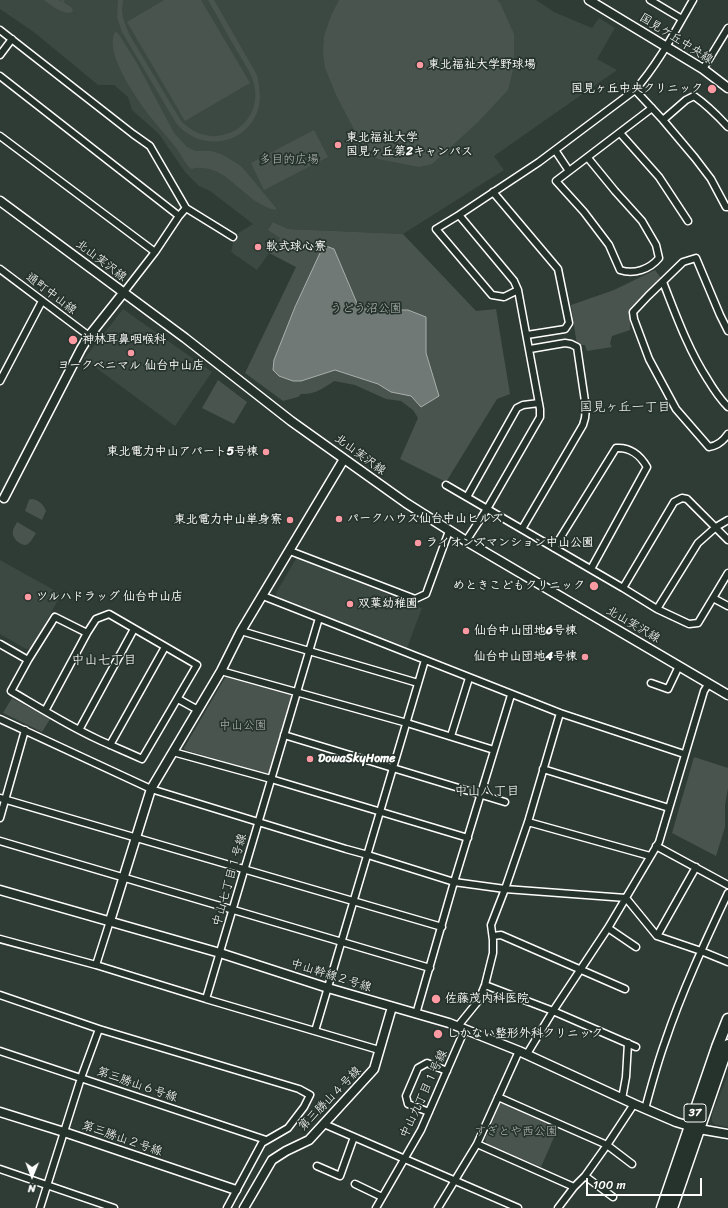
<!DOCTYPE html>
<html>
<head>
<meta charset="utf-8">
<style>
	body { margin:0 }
	#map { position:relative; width:728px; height:1208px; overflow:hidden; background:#2f3b35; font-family:Sriracha,sans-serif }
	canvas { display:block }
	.north { position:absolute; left:12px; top:1156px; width:40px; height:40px; -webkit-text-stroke:3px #26332d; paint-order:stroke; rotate:181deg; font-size:11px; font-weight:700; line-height:16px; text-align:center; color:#fff }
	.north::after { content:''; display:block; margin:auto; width:14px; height:18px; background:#fff; clip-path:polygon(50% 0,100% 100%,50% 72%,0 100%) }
	.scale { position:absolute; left:586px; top:1178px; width:116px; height:18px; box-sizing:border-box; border:2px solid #fff; border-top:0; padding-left:5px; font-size:12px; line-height:14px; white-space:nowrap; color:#fff; -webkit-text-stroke:3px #26332d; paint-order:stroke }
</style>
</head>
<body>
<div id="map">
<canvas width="728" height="1208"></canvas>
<div class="north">N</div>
<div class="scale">100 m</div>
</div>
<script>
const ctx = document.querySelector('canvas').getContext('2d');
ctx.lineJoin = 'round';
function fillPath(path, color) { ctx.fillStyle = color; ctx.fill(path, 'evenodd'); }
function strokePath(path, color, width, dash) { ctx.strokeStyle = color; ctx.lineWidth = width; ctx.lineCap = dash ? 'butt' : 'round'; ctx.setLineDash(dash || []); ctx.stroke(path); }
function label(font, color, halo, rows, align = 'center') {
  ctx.font = font + ' Sriracha,"Klee One",sans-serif'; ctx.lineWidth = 3.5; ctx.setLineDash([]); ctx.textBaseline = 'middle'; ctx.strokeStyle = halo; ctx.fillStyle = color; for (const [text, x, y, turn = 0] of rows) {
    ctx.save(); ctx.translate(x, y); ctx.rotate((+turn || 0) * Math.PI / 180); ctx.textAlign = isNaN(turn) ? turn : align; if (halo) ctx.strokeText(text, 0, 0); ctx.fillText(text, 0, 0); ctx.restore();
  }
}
const built = new Path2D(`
	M 0,0 L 536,0 L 554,12 L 592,28 L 599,18 L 615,28 L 597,59 L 617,70 L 494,156 L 504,170 L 403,234 L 288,229 L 273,222 L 280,238 L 257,270 L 231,252 L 235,235 L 253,224 L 210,191 L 199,186 L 185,172 L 159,134 L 132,110 L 128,97 L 114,85 L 98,85 L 35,33 L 0,9 Z
	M 123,309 L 212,372 L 175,426 L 84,359 Z
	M 297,557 L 422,608 L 407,648 L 277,599 L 276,593 Z
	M 0,560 L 61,594 L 32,648 L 26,649 L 0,634 Z
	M 728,1074 L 728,1127 L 714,1124 L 712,1121 L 712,1114 Z`);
const green = new Path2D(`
	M 44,0 L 58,0 L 62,2 L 61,0 L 65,0 L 63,2 L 71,7 L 73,11 L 70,13 C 59,12 52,6 44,0 Z
	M 118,0 L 123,0 L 122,11 L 123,18 L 129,34 L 181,121 C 192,132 207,139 223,135 C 246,130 260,107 254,84 C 251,72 243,61 237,51 C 227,34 218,17 208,0 L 214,0 L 257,75 C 259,85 261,96 259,106 C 249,146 200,153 176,123 L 122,32 L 117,17 Z
	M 164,0 L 201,0 L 250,83 L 185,121 L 127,22 Z
	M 339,0 L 497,0 L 500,3 L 514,34 L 514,66 L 508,90 L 478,122 L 432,164 L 419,167 L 378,159 L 366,152 L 337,97 L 325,68 L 323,52 L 324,36 L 331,16 Z
	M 115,32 L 118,33 L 138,65 L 174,133 L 187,147 L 195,151 L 211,151 L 221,154 L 233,161 L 242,167 L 276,208 L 276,210 C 244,205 227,160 191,169 C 185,164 182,156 177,149 C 167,136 156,125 146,111 C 134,95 104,51 115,32 Z
	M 314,130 L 328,157 L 264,190 L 251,163 Z
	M 273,222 L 288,229 L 403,234 L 476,311 L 496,309 L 510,394 L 497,399 L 446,482 L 400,459 L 418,418 L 413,410 L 401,401 L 386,399 L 355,385 L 334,381 C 324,388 314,395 301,394 L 298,397 L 283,401 L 245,373 L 296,267 L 269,253 L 280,238 L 268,230 Z
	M 655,270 L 661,278 L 632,309 L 630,317 L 630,330 L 612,336 L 610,344 L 612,347 L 587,351 L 585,345 L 577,345 L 571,305 L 614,290 Z
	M 218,380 L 247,402 L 234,424 L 202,408 Z
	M 31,499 C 38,499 44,505 46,511 L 42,520 L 25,511 L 29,500 Z
	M 17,522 L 36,533 C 34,536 31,542 28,544 C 22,548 11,538 13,531 C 13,528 16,525 17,522 Z
	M 226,676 L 291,693 L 292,696 L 269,773 L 266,774 L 185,750 L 184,748 Z
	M 12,698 L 50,719 L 42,732 L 3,713 Z
	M 694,757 L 728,768 L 728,788 L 725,805 L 725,827 L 716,856 L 672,833 Z
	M 506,1103 L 558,1128 L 541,1167 L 487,1144 L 485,1139 L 500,1104 Z`);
const water = new Path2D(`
	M 326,246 L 334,249 L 359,308 L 371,310 L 408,310 L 426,317 L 426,353 L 439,396 L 421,407 L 411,396 L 391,392 L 378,384 L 335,370 L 301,381 L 293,381 L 279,376 L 273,370 L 274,360 L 295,307 L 320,253 Z`);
const minor = new Path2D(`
	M 650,0 L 682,19
	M 0,30 L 133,134 L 150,146 L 186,208
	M 0,55 L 12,39
	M 703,69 L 728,28
	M 0,76 L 179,216
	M 635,90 L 663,120 L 695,158 L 711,179 L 726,207 L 728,207
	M 663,120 L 686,100 L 694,96 C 707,105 717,115 728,127
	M 620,133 L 659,177 L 688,221
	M 0,136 L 155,252
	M 555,150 L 569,171
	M 588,158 L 615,191 L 642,221 L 656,245 L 659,258 C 650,269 634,275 620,270 L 609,245 L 584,212 L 556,181 L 652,108
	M 493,192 L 558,269 L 569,323 L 565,329 L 527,335
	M 459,215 L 514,281 L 518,290 L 540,409 L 540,417 L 487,509 L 466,541
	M 0,269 L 89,336
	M 663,282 C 676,315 688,349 708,380 C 714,390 720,399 728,407
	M 518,290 L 504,297 L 492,295 L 436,229 L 459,215 L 539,162 L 635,90 C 659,63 675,31 693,0
	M 124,292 L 155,252 L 179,216 L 186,208 L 233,237
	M 728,331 L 720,315 L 696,258 L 683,262 L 648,296 L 633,312 L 634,319 L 649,359 L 676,409 L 709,447 C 717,446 724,440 728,434
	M 0,381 L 42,301
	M 446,485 L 623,588 L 657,609 L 689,624 L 698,623 L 728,573
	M 467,497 L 517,408 L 523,405 L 539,403
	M 522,529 L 583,425 L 585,418 L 586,408 L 577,347 L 571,344 L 565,343 L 530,349
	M 554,548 L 616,448 C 631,447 640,455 647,467 L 591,569
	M 290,551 L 415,599 L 426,594 L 449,531
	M 623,588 L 674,502 L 682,498 L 687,499 L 728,540
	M 713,598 L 728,606
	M 657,609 L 698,543 L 716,527 L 728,520
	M 319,618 L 560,713 L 684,754
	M 241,631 L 418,683
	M 0,644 L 28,660
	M 221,671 L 407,723 L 494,750
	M 651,683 L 668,689 L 679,666
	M 178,699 L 198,710
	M 45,711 L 87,633 L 96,619 L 109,614 L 197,665 L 142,759 C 127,752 112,746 97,739 C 67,725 40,708 11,691 L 28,660 L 55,617 L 87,633
	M 0,719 L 151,789 L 346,849 L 368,855 L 454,882 L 505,889 L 626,898 L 657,936 L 701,951 L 728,962
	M 79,730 L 134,629
	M 284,735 L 505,802
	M 451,736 L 469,678
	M 110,745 L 165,647
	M 173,752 L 271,779 L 468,838
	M 543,769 L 669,808
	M 0,798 L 442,927
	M 0,818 L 25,730
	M 528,822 L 650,856
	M 0,841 L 430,968
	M 656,846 L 728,885
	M 608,928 L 636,947
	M 493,936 L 501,935 L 625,989
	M 657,936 L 696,867
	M 0,939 L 96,965 L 206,999 L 319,618 L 263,596
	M 96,965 L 110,921
	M 485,985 L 553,1011 L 636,1047
	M 0,995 L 99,1029 L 299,1089 L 310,1095 L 304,1107 L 288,1128 L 262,1143 L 227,1208
	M 206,999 L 379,1050
	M 416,1014 L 454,882 L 511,695
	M 458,1026 L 479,1000 L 485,985 L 493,953 L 493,940 L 491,925 L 505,889 L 528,822 L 560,713
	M 315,1031 L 425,660
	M 0,1051 L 266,1140
	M 527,1054 L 553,1011 L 608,928 L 659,842 L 704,691 L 709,683
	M 498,1097 L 607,1145 L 632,1164
	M 622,1099 L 626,1077 L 628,1043
	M 645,1109 C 651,1087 657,1064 665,1042 C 682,991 705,942 728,893
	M 429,1112 L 408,1104 L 406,1096 L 418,1068 L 427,1063 L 447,1071
	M 324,1124 L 518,1208
	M 477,1144 L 574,1187
	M 317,1166 L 340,1176 L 354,1137
	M 0,1169 L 114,1208
	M 585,1176 L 613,1197
	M 355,1184 L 382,1197
	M 40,1208 L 81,1078 L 99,1029
	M 376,1208 L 421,1130 L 465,1029
	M 438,1208 L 477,1144 L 519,1051
	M 558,1208 L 574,1187 L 585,1176 L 607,1145 L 634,1104`);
const tertiary = new Path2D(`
	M 589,0 L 703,69 L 728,88
	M 0,201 L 185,338 L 291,421 L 406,503 L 466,541 L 728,695
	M 4,498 L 81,349 L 89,336 L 124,292
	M 0,890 L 220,953 L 328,988 L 449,1023 L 519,1051 L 634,1104 L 676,1122 L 699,1129 L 728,1134
	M 110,921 L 151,789 L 221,671 L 241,631 L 344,459
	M 0,1112 L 64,1132 L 236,1190
	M 244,1208 L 272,1160 L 286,1151 L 309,1140 L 374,1069 L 392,1007`);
const primary = new Path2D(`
	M 662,1208 L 717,1047 L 728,1019
	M 672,1208 L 728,1045`);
const markers = [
	[420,65,4,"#ff9aa2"],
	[712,89,5,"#ff9aa2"],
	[338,145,4,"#ff9aa2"],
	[258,247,4,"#ff9aa2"],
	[73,340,5,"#ff9aa2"],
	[131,353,4,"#ff9aa2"],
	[266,452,4,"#ff9aa2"],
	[339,519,4,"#ff9aa2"],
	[290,520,4,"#ff9aa2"],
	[418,543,4,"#ff9aa2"],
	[594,586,5,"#ff9aa2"],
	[28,597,4,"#ff9aa2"],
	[350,604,4,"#ff9aa2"],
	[466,631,4,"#ff9aa2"],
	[585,657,4,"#ff9aa2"],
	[310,759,4,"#ff9aa2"],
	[436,999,5,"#ff9aa2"],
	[438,1034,5,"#ff9aa2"]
];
const shields = [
	[695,1113,22]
];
const shieldNames = [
	["37",695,1113]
];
const streetNames = [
	["国見ケ丘中央線",676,39,32],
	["北山実沢線",101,261,37],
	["通町中山線",51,294,37],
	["北山実沢線",360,455,36],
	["北山実沢線",633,625,30],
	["中山七丁目１号線",230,880,-74],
	["中山幹線２号線",331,976,17],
	["第三勝山６号線",137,1085,19],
	["中山九丁目１号線",424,1094,-65],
	["第三勝山４号線",330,1099,-46],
	["第三勝山２号線",122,1139,19]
];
const poiNames = [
	["東北福祉大学野球場",428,65],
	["国見ヶ丘中央クリニック",703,89,"right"],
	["東北福祉大学",346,138],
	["国見ヶ丘第2キャンパス",346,152],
	["軟式球心寮",266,247],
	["神林耳鼻咽喉科",82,340],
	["ヨークベニマル 仙台中山店",131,366,"center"],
	["東北電力中山アパート5号棟",258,452,"right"],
	["パークハウス仙台中山ヒルズ",347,519],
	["東北電力中山単身寮",282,520,"right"],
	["ライオンズマンション中山公園",426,543],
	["めときこどもクリニック",585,586,"right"],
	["ツルハドラッグ 仙台中山店",36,597],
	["双葉幼稚園",358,604],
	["仙台中山団地6号棟",474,631],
	["仙台中山団地4号棟",577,657,"right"],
	["DowaSkyHome",318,759],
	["佐藤茂内科医院",445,999],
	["しかない整形外科クリニック",447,1034]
];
const parkNames = [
	["多目的広場",289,160],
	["うどう沼公園",366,309],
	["中山公園",243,726],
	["すぎとや西公園",516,1132]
];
const neighbourhoodNames = [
	["国見ヶ丘一丁目",625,408],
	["中山七丁目",104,661],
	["中山八丁目",487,792]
];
fillPath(built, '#3c4842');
fillPath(green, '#4a544f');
fillPath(water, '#707975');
strokePath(water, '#a9afac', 1);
strokePath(minor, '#fff', 9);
strokePath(tertiary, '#fff', 11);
strokePath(primary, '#fff', 13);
strokePath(minor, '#26332d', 6);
strokePath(tertiary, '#26332d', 8);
strokePath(primary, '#26332d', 10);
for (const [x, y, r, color] of markers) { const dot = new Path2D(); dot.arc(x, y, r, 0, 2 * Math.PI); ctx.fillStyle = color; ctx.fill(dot); strokePath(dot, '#26332d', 1.5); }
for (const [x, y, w] of shields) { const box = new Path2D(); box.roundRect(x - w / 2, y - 9, w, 18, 3); ctx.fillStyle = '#26332d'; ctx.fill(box); strokePath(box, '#fff', 1); }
label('bold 11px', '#fff', null, shieldNames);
label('12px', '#fff', '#26332d', streetNames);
label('bold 12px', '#fff', '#26332d', poiNames, 'left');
label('12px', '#b7bbb9', '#26332d', parkNames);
label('13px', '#fff', '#26332d', neighbourhoodNames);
</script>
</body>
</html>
